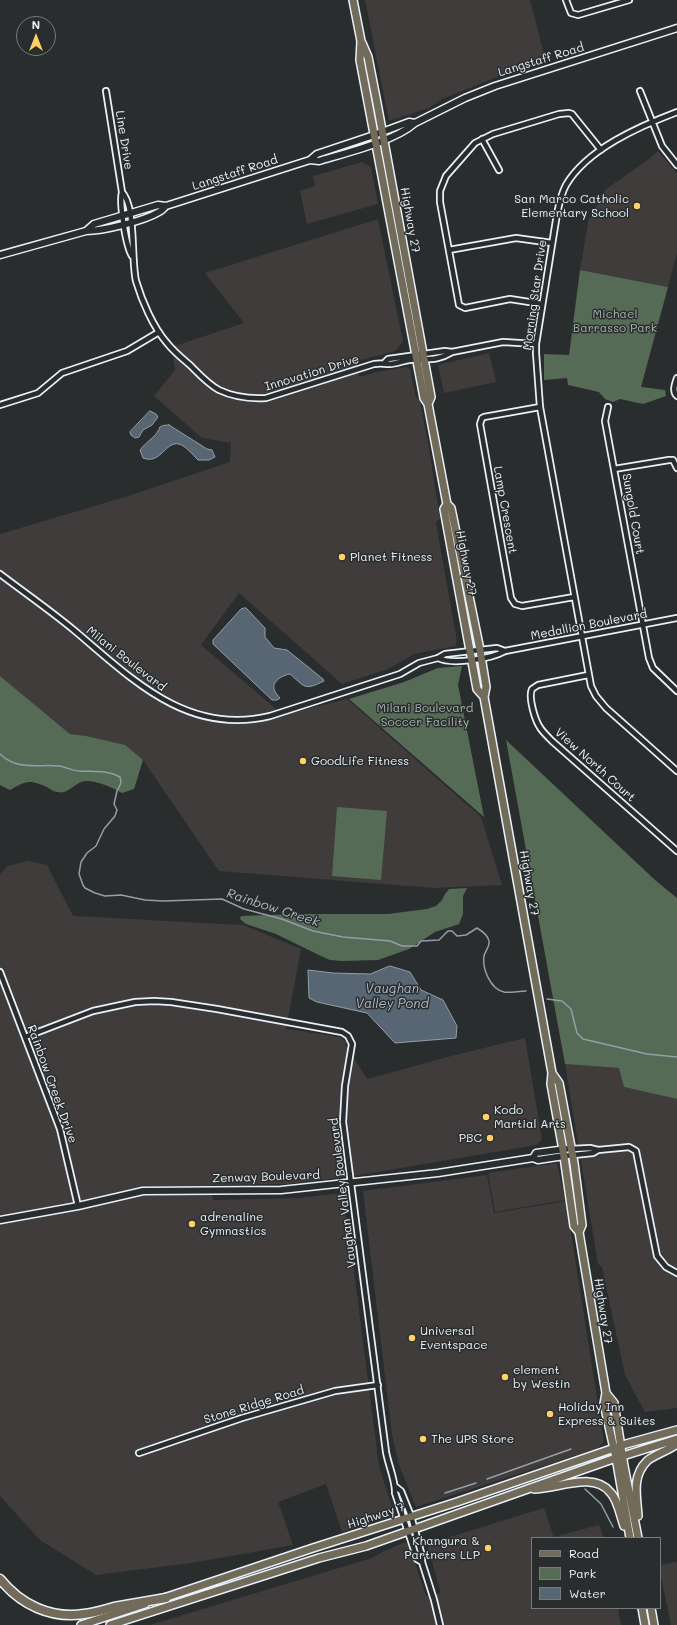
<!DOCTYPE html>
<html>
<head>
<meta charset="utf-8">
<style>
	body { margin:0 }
	#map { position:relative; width:677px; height:1625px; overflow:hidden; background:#2a2d2e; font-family:Mali,sans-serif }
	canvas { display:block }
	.legend { position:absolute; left:531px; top:1537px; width:130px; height:72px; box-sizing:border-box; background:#2a2d2e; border:1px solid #767b7f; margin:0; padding:5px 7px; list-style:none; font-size:12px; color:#e8f1f8 }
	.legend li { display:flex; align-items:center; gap:8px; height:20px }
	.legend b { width:20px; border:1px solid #767b7f }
	.north { position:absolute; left:16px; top:16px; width:40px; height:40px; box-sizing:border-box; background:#2a2d2e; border:1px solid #767b7f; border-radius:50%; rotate:0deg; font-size:11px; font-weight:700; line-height:16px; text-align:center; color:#e8f1f8 }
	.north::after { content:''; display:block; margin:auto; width:14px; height:18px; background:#ffd166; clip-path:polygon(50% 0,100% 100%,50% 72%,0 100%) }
</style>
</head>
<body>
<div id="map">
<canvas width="677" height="1625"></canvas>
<ul class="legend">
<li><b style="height:5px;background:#726b5a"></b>Road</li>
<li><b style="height:11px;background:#566b56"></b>Park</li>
<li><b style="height:11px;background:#586674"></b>Water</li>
</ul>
<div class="north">N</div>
</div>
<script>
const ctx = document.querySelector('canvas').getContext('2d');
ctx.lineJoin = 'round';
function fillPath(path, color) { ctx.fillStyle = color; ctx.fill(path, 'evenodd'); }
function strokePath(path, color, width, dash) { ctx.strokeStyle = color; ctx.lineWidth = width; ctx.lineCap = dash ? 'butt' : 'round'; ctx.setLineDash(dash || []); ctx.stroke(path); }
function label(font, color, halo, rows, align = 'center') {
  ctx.font = font + ' Mali,sans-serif'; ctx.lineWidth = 3; ctx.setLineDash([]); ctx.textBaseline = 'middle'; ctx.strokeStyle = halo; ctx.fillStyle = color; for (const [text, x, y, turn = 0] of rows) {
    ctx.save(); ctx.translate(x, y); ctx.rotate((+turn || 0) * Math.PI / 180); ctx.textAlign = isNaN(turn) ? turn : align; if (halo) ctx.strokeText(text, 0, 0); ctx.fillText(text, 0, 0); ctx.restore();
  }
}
const built = new Path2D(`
	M 365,0 L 530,0 L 545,58 L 442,99 L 429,108 L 389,121 Z
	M 658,151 L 677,173 L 677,253 L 668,287 L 580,270 L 588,222 L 605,190 L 649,159 Z
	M 362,162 L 371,167 L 378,204 L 307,224 L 300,191 L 315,186 L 313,176 Z
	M 378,219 L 403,342 L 395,351 L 354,362 L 359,377 L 377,372 L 407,367 L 410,369 L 415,394 L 420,402 L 428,443 L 440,518 L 436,523 L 457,641 L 455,646 L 414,654 L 388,669 L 342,684 L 239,593 L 201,645 L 283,715 L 347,699 L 481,817 L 502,885 L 434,888 L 219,871 L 143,760 L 137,756 L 86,736 L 70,734 L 0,676 L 0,534 L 128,496 L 230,462 L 231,443 L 202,438 L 154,396 L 175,370 L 172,347 L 244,323 L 205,273 Z
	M 489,353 L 496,382 L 444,393 L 438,365 Z
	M 28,861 L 47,865 L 73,916 L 243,925 L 301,949 L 286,1029 L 340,1037 L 346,1042 L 345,1044 L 367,1079 L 455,1055 L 525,1038 L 542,1139 L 536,1145 L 360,1175 L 288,1184 L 211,1185 L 213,1200 L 299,1198 L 342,1193 L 351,1248 L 379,1466 L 394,1513 L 393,1516 L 342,1532 L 326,1484 L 278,1502 L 293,1545 L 191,1563 L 96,1575 L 40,1540 L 0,1496 L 0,874 L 8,866 Z
	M 565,1064 L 620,1068 L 624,1087 L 677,1099 L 677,1408 L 645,1412 L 625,1375 L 602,1267 L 598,1264 Z
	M 557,1163 L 565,1200 L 495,1212 L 488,1173 Z
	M 487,1175 L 494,1213 L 566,1201 L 604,1442 L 596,1449 L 416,1507 L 399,1465 L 392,1435 L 363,1191 Z
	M 544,1508 L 554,1537 L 599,1525 L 604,1538 L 532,1538 L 532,1608 L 618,1608 L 621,1625 L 150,1625 L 372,1558 L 382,1552 L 405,1542 L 409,1545 L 426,1596 L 441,1593 L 427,1544 Z
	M 677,1562 L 677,1625 L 671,1625 L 660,1572 L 660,1565 Z`);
const green = new Path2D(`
	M 580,270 L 668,287 L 641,387 L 665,390 L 666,396 L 643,404 L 620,399 L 613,402 L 605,399 L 599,392 L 568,385 L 567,378 L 544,380 L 544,354 L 569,355 Z
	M 462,666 L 458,685 L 484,817 L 349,699 L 404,682 L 438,668 Z
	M 0,676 L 70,734 L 86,736 L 125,745 L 143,760 L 134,789 L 122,793 C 111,787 98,781 86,781 C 76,781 68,795 58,792 C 54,792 50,789 47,787 C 29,779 26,781 10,790 L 0,785 Z
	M 506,740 L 655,880 L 677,898 L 677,1099 L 624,1087 L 619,1068 L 565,1064 Z
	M 337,807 L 387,811 L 381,880 L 332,876 Z
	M 467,888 L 463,896 L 463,914 L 459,924 L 435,932 L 409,949 L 378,960 L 342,961 L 330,960 L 321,956 L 276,934 L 246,924 L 240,919 L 241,916 L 297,914 L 388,914 L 427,909 L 436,906 L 442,900 L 445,894 L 449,889 Z`);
const water = new Path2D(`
	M 150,411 L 156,414 L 158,417 L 152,425 L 143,430 L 139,437 L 135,438 L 131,435 L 130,432 Z
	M 169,425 L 207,449 L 212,450 L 215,457 L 209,460 L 198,460 C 193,455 186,446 179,444 C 165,441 161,465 143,458 L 140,450 C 146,442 154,438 158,431 C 161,427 157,428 162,426 C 164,425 167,425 169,425 Z
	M 246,608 L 265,628 L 265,637 L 274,648 L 287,650 L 323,679 L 324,681 C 304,691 305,687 290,674 C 283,675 272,681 274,689 C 275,692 278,696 280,698 L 277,700 L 272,700 L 213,644 L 213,640 L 241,609 Z
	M 390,966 L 410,972 L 421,990 L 443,1000 L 457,1026 L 456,1038 L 395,1043 L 367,1013 L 317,1002 L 309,998 L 308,970 L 333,973 L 370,974 Z`);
const stream = new Path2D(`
	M 0,754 C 18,771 37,764 59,766 C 66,767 73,771 80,771 C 94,772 108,770 120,777 L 121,783 L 117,791 L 114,804 L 117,810 L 115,816 L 104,829 L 96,846 L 87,853 L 81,862 L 79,874 L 83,885 L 85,888 L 95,893 L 105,896 L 121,895 L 145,900 L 163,901 L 222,899 L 244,909 L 282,919 L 313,931 L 343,937 L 390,941 L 402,946 L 417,946 L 421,941 L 439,940 L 448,931 L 452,931 L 457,936 L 466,935 L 477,928 C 482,931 488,935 489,941 C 490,947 485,951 484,956 C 482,968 490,989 504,992 C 510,993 519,991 526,991
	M 547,999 L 562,1001 L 571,1009 L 577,1033 L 583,1039 L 647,1054 L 677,1057
	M 487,1479 L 571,1449
	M 585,1489 L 601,1504 L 613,1527
	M 445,1493 L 476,1483`);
const street = new Path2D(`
	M 566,0 L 571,13 L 578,15 L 629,0
	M 106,91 L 122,192 C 119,203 126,247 132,256
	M 640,91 L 662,146 L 677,165
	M 677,112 C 640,126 587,149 566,185 C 561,194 559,204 557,214 L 536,344 L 536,353 L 540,407 L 591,686 L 596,696 L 606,708 L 677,771
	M 482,139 L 499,170
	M 122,192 C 136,206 131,260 136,281 C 142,301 153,327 167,343 C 174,352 183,359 191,366 C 199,374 208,384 219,390 C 234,397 249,399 266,398 L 374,364 C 382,363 383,364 390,364 C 396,364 402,361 409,360 C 426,358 436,362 452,352
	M 449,250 L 516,238 L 552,243
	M 542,304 L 510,299 L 465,308 L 459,305 L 440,202 L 440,191 L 446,176 L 475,143 L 493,134 L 559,114 L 569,113 L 572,114 L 601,150
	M 385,362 L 388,359 L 445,351 L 452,352 L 503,342 L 536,344
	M 677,378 C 675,384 672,391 677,396
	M 0,405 L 38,393 L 62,373 L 127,351 L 159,332
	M 540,407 L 484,417 L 482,418 L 480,424 L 511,598 L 515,604 L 522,606 L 574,597
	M 608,407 L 605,421 L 649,658 L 653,668 L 677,691
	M 614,469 L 669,460 L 673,460 L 677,468
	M 0,574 C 25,593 51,611 75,631 C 132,679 187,736 270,716 L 400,674 L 419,663 L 438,658 L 445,654 L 497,648 L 505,651
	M 438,658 C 452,665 491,659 505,651 L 677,618
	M 588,675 L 538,685 L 532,689 C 528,697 535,721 541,729 C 544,733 548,737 552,741 L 677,851
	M 0,972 L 60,1129 L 78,1206
	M 25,1037 L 93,1011 L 135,1002 L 154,1001 L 171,1002 L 217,1009 L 342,1032 L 348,1036 L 352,1044 L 345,1086 L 343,1122 L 386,1452 C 388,1464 396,1482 395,1493 L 417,1559 L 422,1562
	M 571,1149 L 590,1148 L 598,1150 L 629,1147 L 636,1151 L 657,1256 L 666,1267 L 677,1273
	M 564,1156 L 593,1153 L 598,1150
	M 139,1453 L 242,1418 L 335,1391 L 378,1385
	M 396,1487 L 401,1491 L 411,1516 L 422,1556 L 422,1562 L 434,1600 L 440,1625`);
const secondary = new Path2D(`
	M 310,160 L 317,154 L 374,135 L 409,122 L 415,123
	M 86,231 L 94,224 L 158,205 L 166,206 L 310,160 L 319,161 C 346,153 395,141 415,123 L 465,98 L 495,86 L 677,28
	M 0,255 L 86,231 C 103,231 144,221 159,212 C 162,211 164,208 166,206
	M 533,1158 L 536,1153 L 566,1149
	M 0,1220 L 78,1206 L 143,1191 L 281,1190 L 438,1173 L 533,1158 L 538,1160 L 564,1156`);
const primary = new Path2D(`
	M 353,0 L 361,41 L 360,60 L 424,398 L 428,404 L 446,499 L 447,504 L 444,509 L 477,689 L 484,697
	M 362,43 L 368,57 L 377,103 L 431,397 L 428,404
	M 447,504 L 451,508 L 480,650 L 486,687 L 484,697 L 552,1073 L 551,1084 L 563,1150 L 574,1226 L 579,1232 L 606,1393 L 604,1404 L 616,1458 L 630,1538
	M 552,1073 L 559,1083 L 574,1163 L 582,1225 L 579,1232
	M 606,1393 L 614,1403 L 624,1466 L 638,1538
	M 534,1489 C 557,1489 593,1471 610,1492 C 618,1500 620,1515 624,1526
	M 638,1516 C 637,1497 631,1477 647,1461 C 652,1456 669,1450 677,1444
	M 161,1599 L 313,1548 L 457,1502 L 626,1444 L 677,1430
	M 642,1608 L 645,1625
	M 651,1608 L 654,1625
	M 81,1625 L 145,1604
	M 110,1625 L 319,1558 L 366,1546 L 610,1460 L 677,1439`);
const highway = new Path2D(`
	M 0,1579 C 21,1605 51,1619 84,1614 C 94,1613 104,1610 114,1607 C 131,1604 149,1601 166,1598`);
const markers = [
	[637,206,4,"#ffd166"],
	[342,557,4,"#ffd166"],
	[303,761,4,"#ffd166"],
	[486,1117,4,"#ffd166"],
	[490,1138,4,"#ffd166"],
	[192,1224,4,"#ffd166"],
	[412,1338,4,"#ffd166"],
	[505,1377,4,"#ffd166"],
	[550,1414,4,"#ffd166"],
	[423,1439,4,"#ffd166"],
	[488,1548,4,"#ffd166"]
];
const streetNames = [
	["Langstaff Road",541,60,-17],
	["Line Drive",124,140,81],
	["Langstaff Road",235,173,-18],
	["Highway 27",410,220,80],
	["Morning Star Drive",535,295,-82],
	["Innovation Drive",312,373,-17],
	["Lamp Crescent",505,510,80],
	["Sungold Court",633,514,80],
	["Highway 27",466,563,79],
	["Medallion Boulevard",589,625,-11],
	["Milani Boulevard",126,659,38],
	["View North Court",595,765,42],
	["Highway 27",529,883,80],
	["Rainbow Creek Drive",52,1084,70],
	["Zenway Boulevard",266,1177,-2],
	["Vaughan Valley Boulevard",343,1193,-97],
	["Highway 27",603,1311,81],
	["Stone Ridge Road",254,1405,-17],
	["Highway 7",376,1516,-18]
];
const poiNames = [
	["San Marco Catholic",629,199,"right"],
	["Elementary School",629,213,"right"],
	["Planet Fitness",350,557],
	["GoodLife Fitness",311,761],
	["Kodo",494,1110],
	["Martial Arts",494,1124],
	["PBC",482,1138,"right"],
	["adrenaline",200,1217],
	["Gymnastics",200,1231],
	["Universal",420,1331],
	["Eventspace",420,1345],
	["element",513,1370],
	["by Westin",513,1384],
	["Holiday Inn",558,1407],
	["Express & Suites",558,1421],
	["The UPS Store",431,1439],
	["Khangura &",480,1541,"right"],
	["Partners LLP",480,1555,"right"]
];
const parkNames = [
	["Michael",615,314],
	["Barrasso Park",615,328],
	["Milani Boulevard",425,708],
	["Soccer Facility",425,722]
];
const waterNames = [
	["Rainbow Creek",273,908,18],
	["Vaughan",392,989],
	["Valley Pond",392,1004]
];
fillPath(built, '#3f3c3b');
fillPath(green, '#566b56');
fillPath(water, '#586674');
strokePath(water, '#929ea9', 1);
strokePath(stream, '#929ea9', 1.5);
strokePath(street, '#e8f1f8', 8);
strokePath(secondary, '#e8f1f8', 9);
strokePath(primary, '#e8f1f8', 10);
strokePath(highway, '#e8f1f8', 11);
strokePath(street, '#2a2d2e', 4.5);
strokePath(secondary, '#2a2d2e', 6);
strokePath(primary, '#726b5a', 7);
strokePath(highway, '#726b5a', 8);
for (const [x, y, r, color] of markers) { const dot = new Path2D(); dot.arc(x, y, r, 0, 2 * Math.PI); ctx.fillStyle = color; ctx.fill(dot); strokePath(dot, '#2a2d2e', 1.5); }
label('12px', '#e8f1f8', '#2a2d2e', streetNames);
label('12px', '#e8f1f8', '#2a2d2e', poiNames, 'left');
label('12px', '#a6b5af', '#2a2d2e', parkNames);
label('italic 13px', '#aeb9c3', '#2a2d2e', waterNames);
</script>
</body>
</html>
